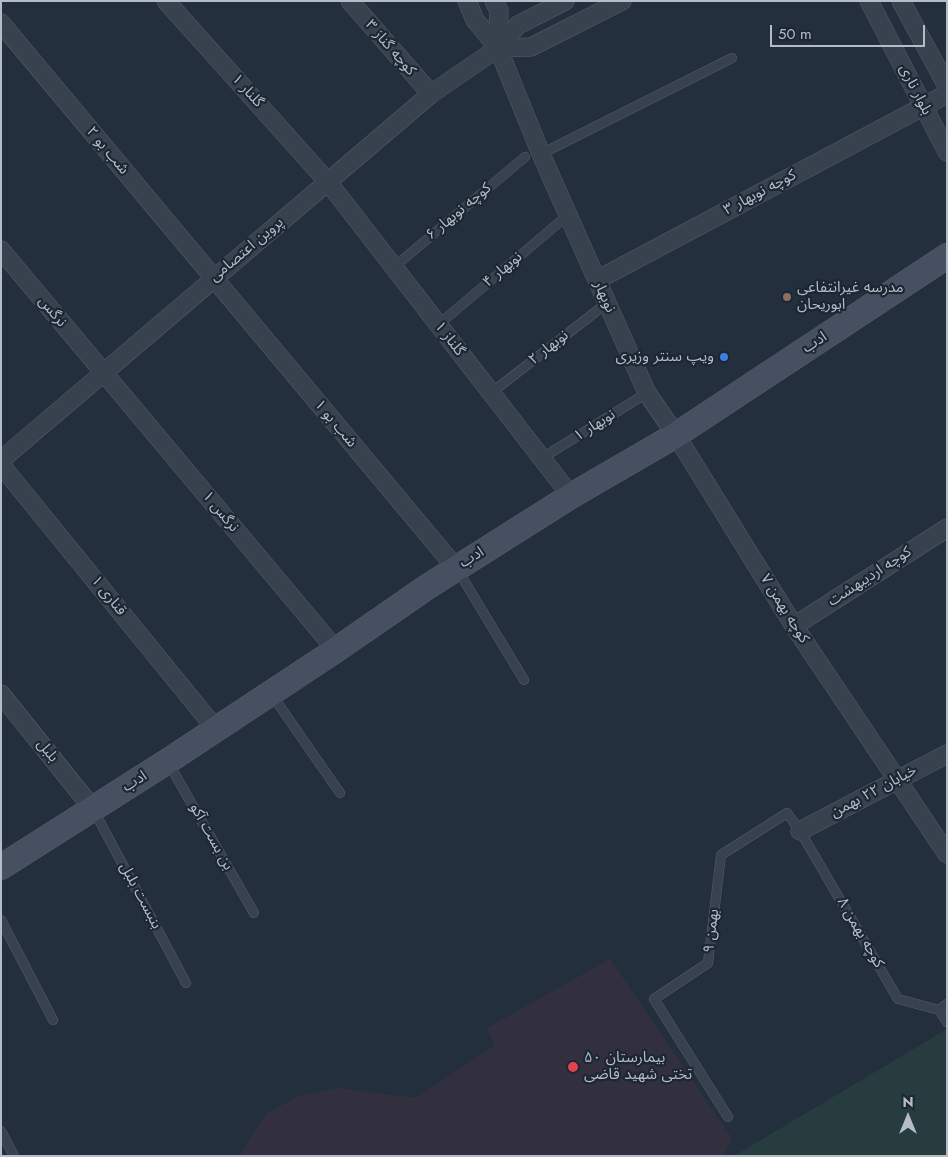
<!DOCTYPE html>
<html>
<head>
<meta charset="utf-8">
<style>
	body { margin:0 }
	#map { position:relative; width:948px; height:1157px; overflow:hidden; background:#242f3e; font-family:Jost,sans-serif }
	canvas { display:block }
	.frame { position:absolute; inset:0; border:2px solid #b4bcc9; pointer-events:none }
	.north { position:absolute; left:883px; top:1092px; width:50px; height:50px; -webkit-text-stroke:4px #1d2633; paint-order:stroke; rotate:0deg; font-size:14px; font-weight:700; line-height:20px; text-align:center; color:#b4bcc9 }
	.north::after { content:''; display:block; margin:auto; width:18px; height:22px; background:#b4bcc9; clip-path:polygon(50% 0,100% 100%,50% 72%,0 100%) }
	.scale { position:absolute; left:770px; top:25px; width:155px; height:22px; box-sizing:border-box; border:2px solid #b4bcc9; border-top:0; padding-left:6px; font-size:15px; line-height:18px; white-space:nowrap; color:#b4bcc9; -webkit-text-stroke:4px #1d2633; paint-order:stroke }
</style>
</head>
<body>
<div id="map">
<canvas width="948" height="1157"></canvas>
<div class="frame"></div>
<div class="north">N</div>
<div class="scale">50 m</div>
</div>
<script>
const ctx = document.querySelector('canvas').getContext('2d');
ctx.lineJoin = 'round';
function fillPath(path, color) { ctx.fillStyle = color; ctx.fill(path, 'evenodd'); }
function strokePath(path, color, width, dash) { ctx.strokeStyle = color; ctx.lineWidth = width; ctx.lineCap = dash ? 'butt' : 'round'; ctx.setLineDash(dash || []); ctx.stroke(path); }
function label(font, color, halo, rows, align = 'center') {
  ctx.font = font + ' Jost,"Noto Sans Arabic",sans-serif'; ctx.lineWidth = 4.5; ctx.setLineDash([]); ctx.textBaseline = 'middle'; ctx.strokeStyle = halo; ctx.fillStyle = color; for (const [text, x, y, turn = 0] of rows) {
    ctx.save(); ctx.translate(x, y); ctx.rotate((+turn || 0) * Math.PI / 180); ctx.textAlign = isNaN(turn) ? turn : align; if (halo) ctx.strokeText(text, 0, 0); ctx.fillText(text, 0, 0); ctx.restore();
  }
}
const medical = new Path2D(`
	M 610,959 L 732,1138 L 724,1156 L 240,1156 L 253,1133 L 267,1113 L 299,1096 L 339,1088 L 416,1098 L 494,1046 L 487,1028 Z`);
const green = new Path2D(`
	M 947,1029 L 947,1156 L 734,1156 Z`);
const lane = new Path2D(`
	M 541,154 L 732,58
	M 394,267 L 525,157
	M 438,325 L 568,215
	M 491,393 L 607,303
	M 542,458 L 647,393
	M 457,569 L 524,680
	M 272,695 L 340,793
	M 169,764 L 254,913
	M 93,809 L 186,983
	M 1,920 L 53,1020
	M 947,1004 L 939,1010 L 947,1022
	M 728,1117 L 654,999 L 708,963 L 721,855 L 787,813 L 800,831 L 898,999 L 939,1010
	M 1,1131 L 14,1156`);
const street = new Path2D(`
	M 166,1 L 328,182 L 571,496
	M 350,1 L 431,94
	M 467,1 L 475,20 L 498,48 L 499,11 L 494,1
	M 565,1 L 518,25 L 498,48 L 531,47 L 622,1
	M 869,1 L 947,152
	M 901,1 L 947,86
	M 1,23 L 456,568
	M 1,250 L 336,650
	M 597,280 L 947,94
	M 1,460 L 431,94 L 498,48 L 541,154 L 647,393 L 676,435 L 794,626 L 947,854
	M 1,465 L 215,728
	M 794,626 L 947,528
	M 1,694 L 93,809
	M 800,831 L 947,754`);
const secondary = new Path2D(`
	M 1,867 L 168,761 L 336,650 L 427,587 L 571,496 L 676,435 L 947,256`);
const markers = [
	[787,297,5,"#8d6e63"],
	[724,357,5,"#3f7fe0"],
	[573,1067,6,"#e0444e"]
];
const streetNames = [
	["کوچه گناز ۳",390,48,49],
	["بلوار ناری",915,90,63],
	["گلنار ۱",247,91,48],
	["شب بو ۲",107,151,50],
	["کوچه نوبهار ۳",760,193,-28],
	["کوچه نوبهار ۶",459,212,-40],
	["پروین اعتصامی",247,250,-40],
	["نوبهار ۴",503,270,-40],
	["نوبهار",604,297,66],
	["نرگس",52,312,50],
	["گلناز ۱",449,339,52],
	["ادب",815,343,-33],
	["نوبهار ۲",549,348,-38],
	["شب بو ۱",335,424,50],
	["نوبهار ۱",595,426,-32],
	["نرگس ۱",220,512,50],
	["ادب",472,558,-32],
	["کوچه اردیبهشت",870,577,-33],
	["قناری ۱",108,596,51],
	["کوچه بهمن ۷",784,609,58],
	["بلبل",47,751,51],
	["ادب",135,782,-32],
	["خیابان ۲۲ بهمن",874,792,-28],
	["بن بست آکو",211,837,61],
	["بنبست بلبل",140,896,62],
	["بهمن ۹",712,931,-83],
	["کوچه بهمن ۸",860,933,60]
];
const poiNames = [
	["مدرسه غیرانتفاعی",797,288],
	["ابوریحان",797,305],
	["ویپ سنتر وزیری",714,357,"right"],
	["بیمارستان ۵۰",584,1058],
	["تختی شهید قاضی",584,1075]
];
fillPath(medical, '#32303f');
fillPath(green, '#263c3f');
strokePath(lane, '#565f6c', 10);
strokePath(street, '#565f6c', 19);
strokePath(secondary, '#565f6c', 26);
strokePath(lane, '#38414e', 9);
strokePath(street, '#38414e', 18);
strokePath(secondary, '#465061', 25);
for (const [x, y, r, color] of markers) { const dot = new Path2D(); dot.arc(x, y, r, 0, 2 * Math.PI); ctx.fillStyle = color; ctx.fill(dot); strokePath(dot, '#1d2633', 2); }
label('15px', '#b4bcc9', '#1d2633', streetNames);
label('15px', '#b4bcc9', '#1d2633', poiNames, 'left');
</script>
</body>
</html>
